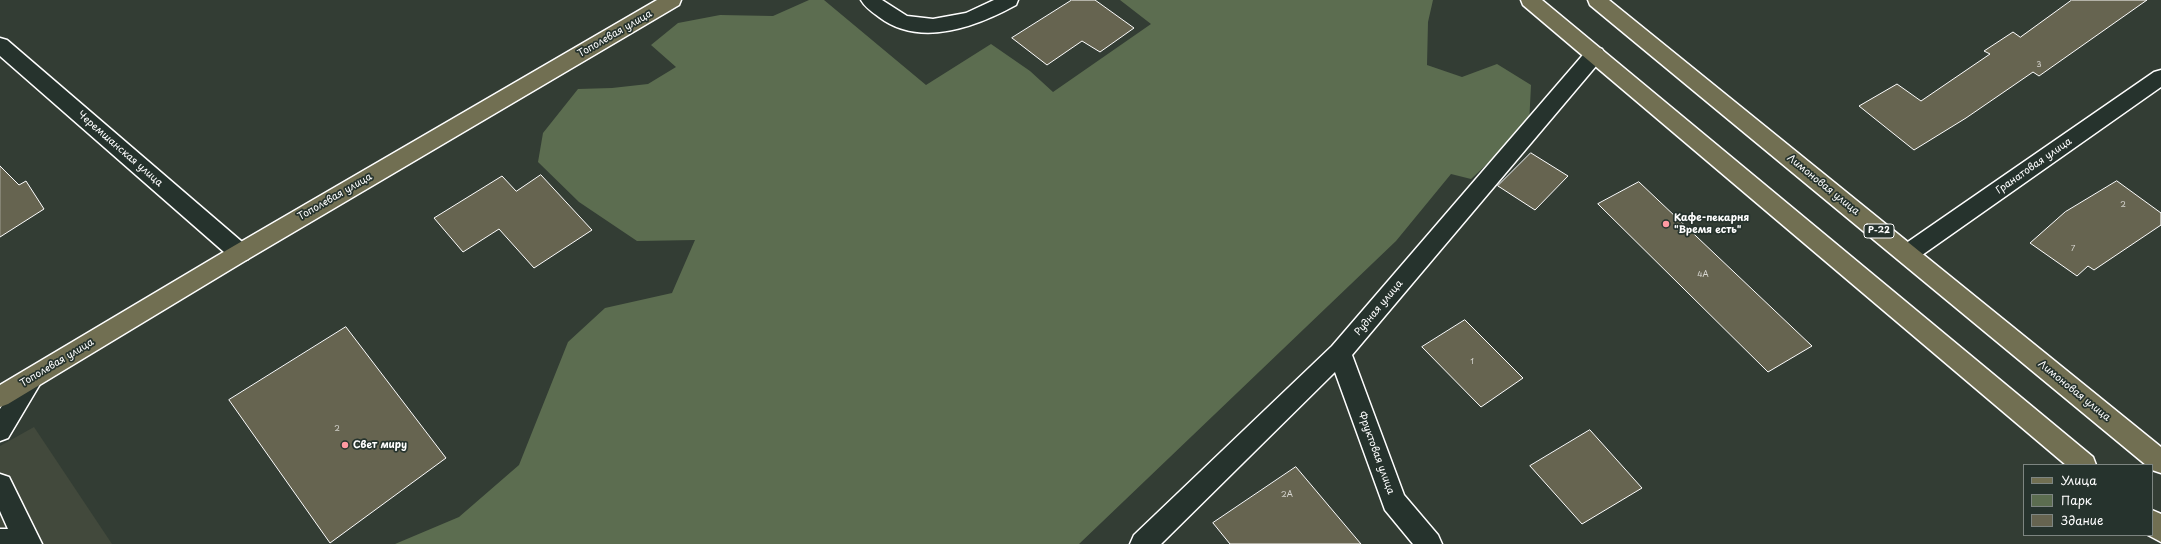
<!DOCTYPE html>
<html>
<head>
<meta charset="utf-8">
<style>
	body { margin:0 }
	#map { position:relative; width:2161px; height:544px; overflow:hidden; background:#333d34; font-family:"Playpen Sans",sans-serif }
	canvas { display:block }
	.legend { position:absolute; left:2023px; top:464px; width:130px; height:72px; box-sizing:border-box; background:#26332d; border:1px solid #7d8581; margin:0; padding:5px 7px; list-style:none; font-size:12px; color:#fff }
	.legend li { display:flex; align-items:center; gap:8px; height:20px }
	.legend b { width:20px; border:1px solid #7d8581 }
</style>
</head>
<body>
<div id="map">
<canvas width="2161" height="544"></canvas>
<ul class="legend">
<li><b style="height:5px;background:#716f52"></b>Улица</li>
<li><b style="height:11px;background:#5c6d50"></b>Парк</li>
<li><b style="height:11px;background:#666450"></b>Здание</li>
</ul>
</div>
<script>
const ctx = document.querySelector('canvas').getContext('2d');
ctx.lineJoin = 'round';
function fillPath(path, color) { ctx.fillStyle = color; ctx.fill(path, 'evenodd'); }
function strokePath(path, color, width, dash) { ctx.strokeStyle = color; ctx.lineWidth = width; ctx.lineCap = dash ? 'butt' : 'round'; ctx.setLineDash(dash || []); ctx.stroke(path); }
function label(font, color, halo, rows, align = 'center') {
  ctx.font = font + ' "Playpen Sans",sans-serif'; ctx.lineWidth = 3.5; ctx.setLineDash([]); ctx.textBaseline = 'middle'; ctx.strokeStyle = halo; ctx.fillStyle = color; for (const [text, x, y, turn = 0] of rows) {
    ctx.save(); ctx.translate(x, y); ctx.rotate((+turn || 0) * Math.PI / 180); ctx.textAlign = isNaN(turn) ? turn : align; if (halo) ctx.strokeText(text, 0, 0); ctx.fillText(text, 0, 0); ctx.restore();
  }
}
const built = new Path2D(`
	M 34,427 L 112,544 L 0,544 L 0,446 Z`);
const green = new Path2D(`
	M 809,0 L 824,0 L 926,85 L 991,44 L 1030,71 L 1053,92 L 1151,24 L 1120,0 L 1433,0 L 1428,22 L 1427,65 L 1462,77 L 1497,64 L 1531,85 L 1529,125 L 1471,179 L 1451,174 L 1396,241 L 1079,544 L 395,544 L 459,517 L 519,465 L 568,342 L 605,308 L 672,293 L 695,240 L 637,241 L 579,202 L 538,162 L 543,133 L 578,89 L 612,88 L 648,84 L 676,67 L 651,45 L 678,23 L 720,15 L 773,16 Z`);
const building = new Path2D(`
	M 1072,0 L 1095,0 L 1134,28 L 1100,52 L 1082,41 L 1047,65 L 1012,38 Z
	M 2072,0 L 2147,0 L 2039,76 L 2033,72 L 1966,118 L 1914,150 L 1859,106 L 1897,84 L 1921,101 L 1990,54 L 1984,51 L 2013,32 L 2020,37 Z
	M 1531,153 L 1568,176 L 1535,210 L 1498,186 Z
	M 0,166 L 19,185 L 26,181 L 44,209 L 0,237 Z
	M 541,175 L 592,230 L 534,268 L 499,229 L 463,252 L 434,218 L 502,176 L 516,191 Z
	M 2117,181 L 2161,213 L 2161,225 L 2094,270 L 2088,266 L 2077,276 L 2030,243 L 2065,212 Z
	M 1639,182 L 1812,346 L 1768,372 L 1598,204 Z
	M 1465,320 L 1523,378 L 1481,407 L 1422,347 Z
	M 346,327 L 446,458 L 330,543 L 229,400 Z
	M 1590,430 L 1642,488 L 1582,524 L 1530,466 Z
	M 1296,467 L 1361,544 L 1230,544 L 1213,523 Z`);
const minor = new Path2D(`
	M 861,0 L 882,0 L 907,16 L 933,19 L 966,13 L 994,0 L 1018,0 L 1016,5 C 976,27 920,48 879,17 C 872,12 865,7 861,0 Z
	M 0,38 L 7,40 L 248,247 L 251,253 L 248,259 L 240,262 L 232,259 L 0,56 Z
	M 1595,47 L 1602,49 L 1605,54 L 1602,59 L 1352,355 L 1404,495 L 1438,535 L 1442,544 L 1413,544 L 1385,510 L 1335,372 L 1161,544 L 1130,544 L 1134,535 L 1332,346 L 1588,49 Z
	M 2161,70 L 2161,87 L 1915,260 L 1907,263 L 1899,260 L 1896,254 L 1899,248 L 2154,72 Z
	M 31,369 L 39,372 L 43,379 L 8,438 L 0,441 L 0,409 L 23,372 Z
	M 0,474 L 9,477 L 42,544 L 0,544 L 0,529 L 8,529 L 0,511 Z`);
const major = new Path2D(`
	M 657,0 L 681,0 L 679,5 L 248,259 L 8,404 L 0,407 L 0,385 L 232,247 Z`);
const highway = new Path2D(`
	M 1521,0 L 1542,0 L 2093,457 L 2096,465 L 2066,465 L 1523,5 Z
	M 1588,0 L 1609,0 L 2161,447 L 2161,473 L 2152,470 L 2152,465 L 2146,465 L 1590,5 Z
	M 2152,510 L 2161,514 L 2161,542 L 2148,535 L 2152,535 Z`);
const markers = [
	[1666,224,4,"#ff9aa2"],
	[345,445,4,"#ff9aa2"]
];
const numberNames = [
	["3",2039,65],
	["2",2123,205],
	["7",2073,249],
	["4А",1703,275],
	["1",1472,362],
	["2",337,429],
	["2А",1287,495]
];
const shields = [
	[1879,231,30]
];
const shieldNames = [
	["Р-22",1879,231]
];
const streetNames = [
	["Тополевая улица",615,34,-30],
	["Черемшанская улица",120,149,41],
	["Гранатовая улица",2034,166,-35],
	["Лимоновая улица",1823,185,39],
	["Тополевая улица",335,197,-30],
	["Рудная улица",1379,308,-50],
	["Тополевая улица",57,363,-31],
	["Лимоновая улица",2074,391,39],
	["Фруктовая улица",1376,453,70]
];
const poiNames = [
	["Кафе-пекарня",1674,218],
	["\"Время есть\"",1674,230],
	["Свет миру",353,445]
];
fillPath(built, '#42493c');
fillPath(green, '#5c6d50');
fillPath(building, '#666450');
strokePath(building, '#fff', 1);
strokePath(minor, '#fff', 3);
strokePath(major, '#fff', 3);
strokePath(highway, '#fff', 3);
fillPath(minor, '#26332d');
fillPath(major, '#716f52');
fillPath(highway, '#716f52');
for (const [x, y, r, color] of markers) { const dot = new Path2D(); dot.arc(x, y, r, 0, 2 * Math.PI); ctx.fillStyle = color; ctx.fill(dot); strokePath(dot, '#26332d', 1.5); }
label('8px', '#d9d8d3', null, numberNames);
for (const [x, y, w] of shields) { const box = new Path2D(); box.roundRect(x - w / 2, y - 7, w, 14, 3); ctx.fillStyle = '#26332d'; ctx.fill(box); strokePath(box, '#fff', 1); }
label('bold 9px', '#fff', null, shieldNames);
label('10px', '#fff', '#26332d', streetNames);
label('bold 10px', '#fff', '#26332d', poiNames, 'left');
</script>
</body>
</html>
